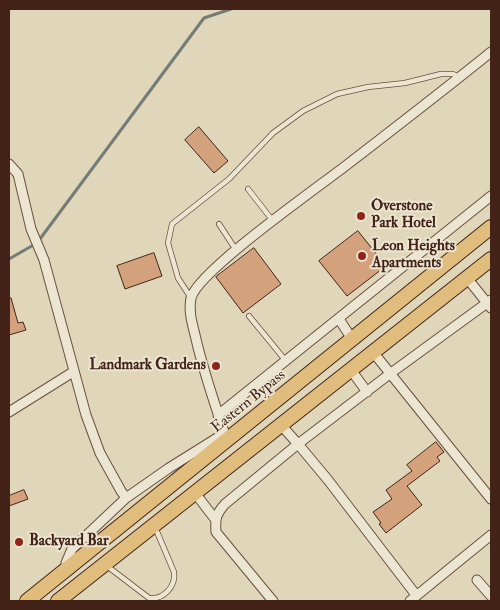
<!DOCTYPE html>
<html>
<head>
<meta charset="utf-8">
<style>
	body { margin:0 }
	#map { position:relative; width:500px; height:610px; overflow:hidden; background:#e0d7ba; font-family:"IM FELL Double Pica",serif }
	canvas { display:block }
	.frame { position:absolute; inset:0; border:10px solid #432318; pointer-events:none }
</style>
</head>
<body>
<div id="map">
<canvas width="500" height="610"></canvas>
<div class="frame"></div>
</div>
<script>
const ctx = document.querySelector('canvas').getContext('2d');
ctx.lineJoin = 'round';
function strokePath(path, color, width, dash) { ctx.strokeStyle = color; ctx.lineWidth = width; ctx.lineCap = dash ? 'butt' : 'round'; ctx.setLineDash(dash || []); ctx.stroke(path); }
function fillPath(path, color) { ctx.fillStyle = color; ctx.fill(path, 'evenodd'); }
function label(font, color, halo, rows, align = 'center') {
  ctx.font = font + ' "IM FELL Double Pica",serif'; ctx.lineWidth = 4; ctx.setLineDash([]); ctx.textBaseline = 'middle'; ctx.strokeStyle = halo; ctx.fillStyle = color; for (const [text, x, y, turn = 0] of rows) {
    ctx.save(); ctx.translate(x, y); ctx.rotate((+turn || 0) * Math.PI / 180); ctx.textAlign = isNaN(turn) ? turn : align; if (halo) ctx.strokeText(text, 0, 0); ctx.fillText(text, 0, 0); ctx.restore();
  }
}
const stream = new Path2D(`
	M 9,259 L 37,243 L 204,18 L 231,9`);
const building = new Path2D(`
	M 199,127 L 228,161 L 214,173 L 185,140 Z
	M 358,231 L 386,266 L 347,296 L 319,261 Z
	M 254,248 L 281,284 L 243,313 L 216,277 Z
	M 154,253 L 162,276 L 125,289 L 117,266 Z
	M 11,298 L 18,323 L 23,322 L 26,330 L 9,335 L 9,299 Z
	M 436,442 L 444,452 L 437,457 L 440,461 L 407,486 L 422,505 L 386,533 L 379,524 L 381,523 L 373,512 L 392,499 L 386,490 L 412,471 L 407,465 Z
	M 24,490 L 28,499 L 9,506 L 9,496 Z`);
const lane = new Path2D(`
	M 248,189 L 273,221
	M 219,224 L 236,250
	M 191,298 L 178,278 L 168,243 L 172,224 L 229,179 L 273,133 L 303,111 L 337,94 L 368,87 L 405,83 L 441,74 L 453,74 L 458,77
	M 249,316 L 286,361
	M 107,566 L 149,598 C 163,600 176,587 174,572 L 155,527`);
const street = new Path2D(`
	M 9,164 L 18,174 L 31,229 L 44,260 L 86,415 L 100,453 L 121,491 L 126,498 L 169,468 L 225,433
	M 467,278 L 491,308
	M 339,319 L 352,339
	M 373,352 L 491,499
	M 351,370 L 367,392
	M 9,412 L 73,372
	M 218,415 L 491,196
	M 281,425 L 298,444 L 391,373 L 491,300
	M 227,441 C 216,407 204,374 196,339 C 193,326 188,312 191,298 C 198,271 320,186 348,164 C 396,127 444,90 491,52
	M 195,493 L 215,519
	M 66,570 L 66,563 L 72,549 L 126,498
	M 477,580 L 491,596
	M 273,601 L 216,532 C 215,519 216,514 225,504 L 298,444 L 328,480 L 416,595
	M 410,601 L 491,535`);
const primary = new Path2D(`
	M 27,601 L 491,227
	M 58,601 L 491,259`);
const markers = [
	[361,216,5,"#8f2418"],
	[362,256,5,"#8f2418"],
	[216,366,5,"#8f2418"],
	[19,542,5,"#8f2418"]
];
const poiNames = [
	["Overstone",371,207],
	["Park Hotel",371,224],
	["Leon Heights",372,247],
	["Apartments",372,264],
	["Landmark Gardens",206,366,"right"],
	["Backyard Bar",29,542]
];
const streetNames = [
	["Eastern Bypass",249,402,-39]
];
strokePath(stream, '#757c77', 3);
fillPath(building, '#d3a17c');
strokePath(building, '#432318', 1);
strokePath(lane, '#6a5040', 6);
strokePath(street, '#6a5040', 11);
strokePath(primary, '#432318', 16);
strokePath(lane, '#ebe5d2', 4.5);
strokePath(street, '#ebe5d2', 9);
strokePath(primary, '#e0bc7d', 14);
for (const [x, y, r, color] of markers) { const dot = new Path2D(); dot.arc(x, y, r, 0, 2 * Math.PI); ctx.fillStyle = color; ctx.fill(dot); strokePath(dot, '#ebe5d2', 2); }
label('bold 15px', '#432318', '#ebe5d2', poiNames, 'left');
label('15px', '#432318', '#ebe5d2', streetNames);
</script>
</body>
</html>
